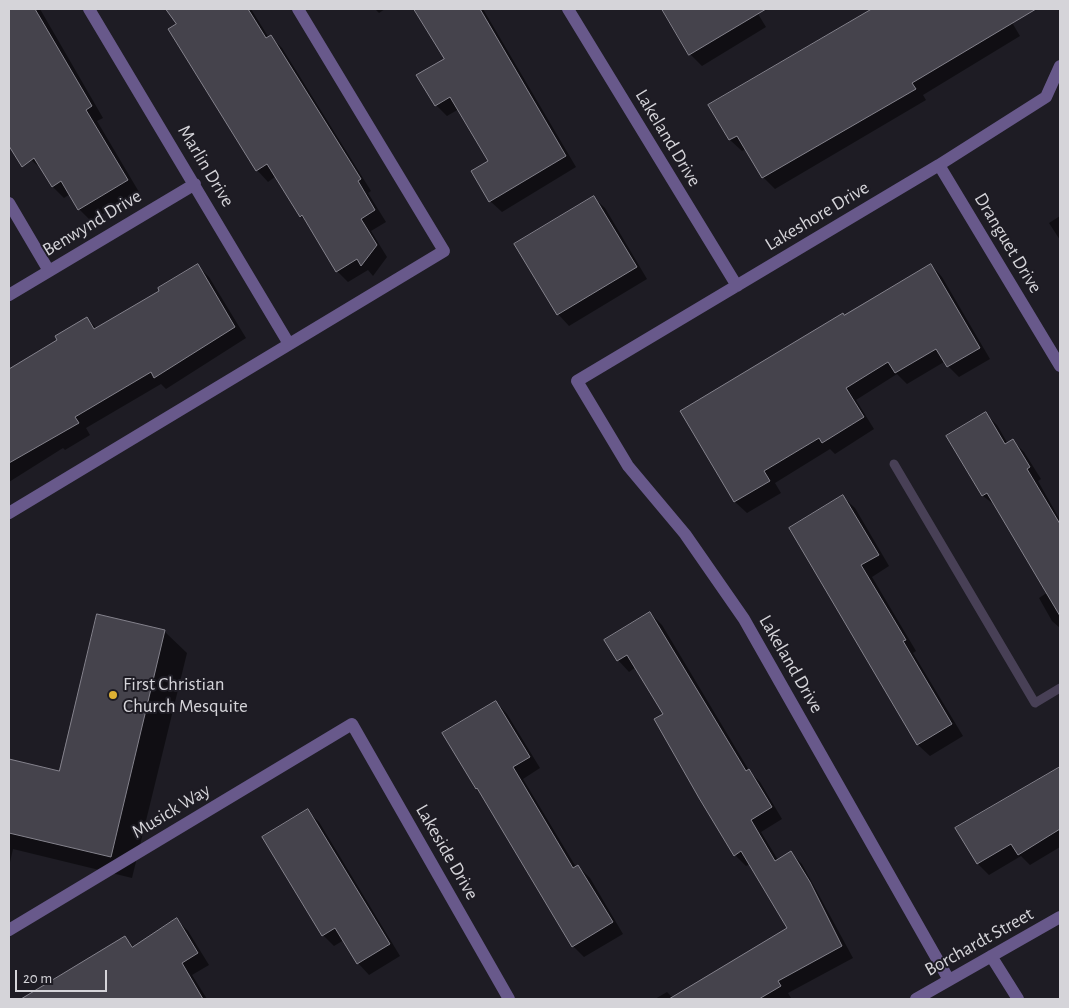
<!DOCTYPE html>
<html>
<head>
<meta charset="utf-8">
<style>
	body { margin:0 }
	#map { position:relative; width:1069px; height:1008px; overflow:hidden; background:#1e1c24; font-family:"Alegreya Sans",sans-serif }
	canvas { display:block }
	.frame { position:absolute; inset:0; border:10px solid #d5d4d9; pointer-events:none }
	.scale { position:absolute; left:15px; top:970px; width:92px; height:22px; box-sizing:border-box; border:2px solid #d5d4d9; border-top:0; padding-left:6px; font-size:15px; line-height:18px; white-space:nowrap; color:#d5d4d9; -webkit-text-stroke:4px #1e1c24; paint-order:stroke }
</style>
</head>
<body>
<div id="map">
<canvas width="1069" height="1008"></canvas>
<div class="frame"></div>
<div class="scale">20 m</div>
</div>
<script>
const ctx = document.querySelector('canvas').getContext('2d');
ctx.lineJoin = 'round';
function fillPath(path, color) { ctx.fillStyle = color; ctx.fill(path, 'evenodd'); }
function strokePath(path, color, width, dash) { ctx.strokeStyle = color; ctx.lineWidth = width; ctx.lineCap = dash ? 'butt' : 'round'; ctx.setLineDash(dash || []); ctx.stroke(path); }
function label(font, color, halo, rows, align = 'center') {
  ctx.font = font + ' "Alegreya Sans",sans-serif'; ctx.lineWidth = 4; ctx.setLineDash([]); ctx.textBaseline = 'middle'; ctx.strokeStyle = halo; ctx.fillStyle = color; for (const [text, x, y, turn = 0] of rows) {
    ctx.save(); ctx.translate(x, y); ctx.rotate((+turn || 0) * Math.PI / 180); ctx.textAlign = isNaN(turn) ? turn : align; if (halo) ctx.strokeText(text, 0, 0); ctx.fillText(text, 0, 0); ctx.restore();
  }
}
const shadow = new Path2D(`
	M 9,9 L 40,9 L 103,118 L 97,121 L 139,192 L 91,221 L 79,209 L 70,194 L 64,198 L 53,187 L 44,171 L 31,160 L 9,124 Z
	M 168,9 L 251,9 L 269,38 L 271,37 L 282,48 L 371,191 L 368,193 L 386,222 L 371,231 L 387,257 L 373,276 L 368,270 L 348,282 L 337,271 L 310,225 L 301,216 L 276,176 L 268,182 L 257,170 Z
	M 375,9 L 385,9 L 379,13 Z
	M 415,9 L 483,9 L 576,167 L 502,212 L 490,201 L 490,162 L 459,109 L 447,116 L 436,105 L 445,59 Z
	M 663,9 L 755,9 L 766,27 L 702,66 L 690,54 Z
	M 875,9 L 1004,9 L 1020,36 L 923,95 L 926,100 L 775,189 L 763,177 L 746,149 L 742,151 L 730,140 L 710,106 Z
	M 593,197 L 605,208 L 647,279 L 569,326 L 558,314 Z
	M 1060,216 L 1060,240 L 1049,223 Z
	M 931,265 L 942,277 L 990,359 L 959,377 L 944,362 L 907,384 L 897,374 L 856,400 L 874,429 L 835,454 L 830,449 L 775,483 L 781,493 L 747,513 L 735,502 L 681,411 Z
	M 198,266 L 209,277 L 246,338 L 166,389 L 161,384 L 86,428 L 90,435 L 65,450 L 63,448 L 9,482 L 9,376 L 87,318 L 97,329 L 161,291 Z
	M 986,414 L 997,425 L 1008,444 L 1013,441 L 1024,452 L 1041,479 L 1038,481 L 1060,520 L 1060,628 L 1052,621 L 1039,598 L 1048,592 L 996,506 L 983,496 L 948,437 Z
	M 843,497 L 855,508 L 889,566 L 872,577 L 916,651 L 913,653 L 963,736 L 930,756 L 918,745 L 791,528 Z
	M 650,613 L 662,625 L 750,772 L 760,782 L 782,819 L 761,832 L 778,860 L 791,853 L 802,864 L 853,958 L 788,993 L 791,998 L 789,999 L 655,999 L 667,992 L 673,998 L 789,928 L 750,864 L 746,866 L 735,855 L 664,715 L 636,667 L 629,672 L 618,660 Z
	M 98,616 L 165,632 L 187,653 L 132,878 L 13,849 L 9,867 L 9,760 L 60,773 Z
	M 496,702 L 507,714 L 540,768 L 523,779 L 576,867 L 578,866 L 590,878 L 623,934 L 584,957 L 573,946 L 483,795 L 477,788 Z
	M 1060,767 L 1060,847 L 1030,865 L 1021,856 L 989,875 L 978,864 L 956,828 Z
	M 307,811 L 319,822 L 400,956 L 369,975 L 358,963 L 344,940 L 334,946 L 323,935 Z
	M 177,920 L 188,931 L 209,965 L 192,975 L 207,999 L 54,999 L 46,986 L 125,938 L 134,947 Z`);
const stream = new Path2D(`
	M 894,464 L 1035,703 L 1060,688`);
const building = new Path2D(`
	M 9,9 L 35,9 L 92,106 L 86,110 L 128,180 L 78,210 L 61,181 L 52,187 L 34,158 L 22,167 L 9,146 Z
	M 166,9 L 248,9 L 266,38 L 271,35 L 361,179 L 358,181 L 375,210 L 361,219 L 377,245 L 361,266 L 357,259 L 336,272 L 302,215 L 300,217 L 267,164 L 256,171 L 168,29 L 176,24 Z
	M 414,9 L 480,9 L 566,156 L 489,202 L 471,171 L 488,161 L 450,97 L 435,106 L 416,75 L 444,59 Z
	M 662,9 L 766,9 L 689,55 Z
	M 872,9 L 1036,9 L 912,83 L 916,89 L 762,178 L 737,136 L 729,140 L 708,105 Z
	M 594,196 L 637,267 L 557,315 L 514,244 Z
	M 198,264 L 235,327 L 154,378 L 151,372 L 75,417 L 79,423 L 9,463 L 9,369 L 57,340 L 55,336 L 87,317 L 94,329 L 159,291 L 158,288 Z
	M 931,264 L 980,348 L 947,367 L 936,349 L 895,373 L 888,362 L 846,388 L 864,417 L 822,443 L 819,438 L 764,471 L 770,481 L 734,502 L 680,411 L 843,313 L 844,315 Z
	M 986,412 L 1005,444 L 1013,439 L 1030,467 L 1027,469 L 1060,524 L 1060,616 L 987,493 L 982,496 L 946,436 Z
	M 843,495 L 879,555 L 861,565 L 906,640 L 903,641 L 952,724 L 917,745 L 789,528 Z
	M 650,612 L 746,771 L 749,769 L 772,807 L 751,820 L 775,861 L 791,851 L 810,882 L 842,946 L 778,981 L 781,986 L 759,999 L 669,999 L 787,928 L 741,851 L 734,856 L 699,798 L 654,719 L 663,714 L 627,655 L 617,661 L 604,640 Z
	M 97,614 L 165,630 L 111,857 L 9,833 L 9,759 L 59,771 Z
	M 496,701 L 530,757 L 513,767 L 573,868 L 578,865 L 613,922 L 572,947 L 477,788 L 476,789 L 442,733 Z
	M 1060,767 L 1060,829 L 1018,855 L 1011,844 L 977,864 L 955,828 Z
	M 308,809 L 390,944 L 357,964 L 335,928 L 322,936 L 262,837 Z
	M 177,918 L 198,953 L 182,963 L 203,999 L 21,999 L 125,936 L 132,947 Z`);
const minor = new Path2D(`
	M 89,9 L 289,344
	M 568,9 L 737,286
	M 939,165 L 1060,366
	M 9,203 L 49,271
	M 9,295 L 195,184
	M 9,513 L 444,251 L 298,9
	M 9,930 L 352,724 L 509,999
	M 991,956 L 1018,999
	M 949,980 L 744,619 L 685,534 L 628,466 L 577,381 L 939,165 L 1046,97 L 1060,66
	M 916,999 L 1060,917`);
const markers = [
	[113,695,5,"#deb133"]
];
const streetNames = [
	["Lakeland Drive",668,138,59],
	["Marlin Drive",206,166,59],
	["Lakeshore Drive",817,216,-31],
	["Benwynd Drive",92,223,-31],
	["Dranguet Drive",1008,243,59],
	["Lakeland Drive",791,664,60],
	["Musick Way",171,811,-31],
	["Lakeside Drive",447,852,60],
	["Borchardt Street",979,942,-29]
];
const poiNames = [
	["First Christian",123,684],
	["Church Mesquite",123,706]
];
fillPath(shadow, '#0007');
strokePath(stream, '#484056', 9);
fillPath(building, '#45434c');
strokePath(building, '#84828c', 1);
strokePath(minor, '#68598b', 12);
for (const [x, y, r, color] of markers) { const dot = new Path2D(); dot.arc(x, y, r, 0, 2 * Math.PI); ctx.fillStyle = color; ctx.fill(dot); strokePath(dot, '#1e1c24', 2); }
label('19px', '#d5d4d9', '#1e1c24', streetNames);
label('19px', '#d5d4d9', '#1e1c24', poiNames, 'left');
</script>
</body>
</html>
